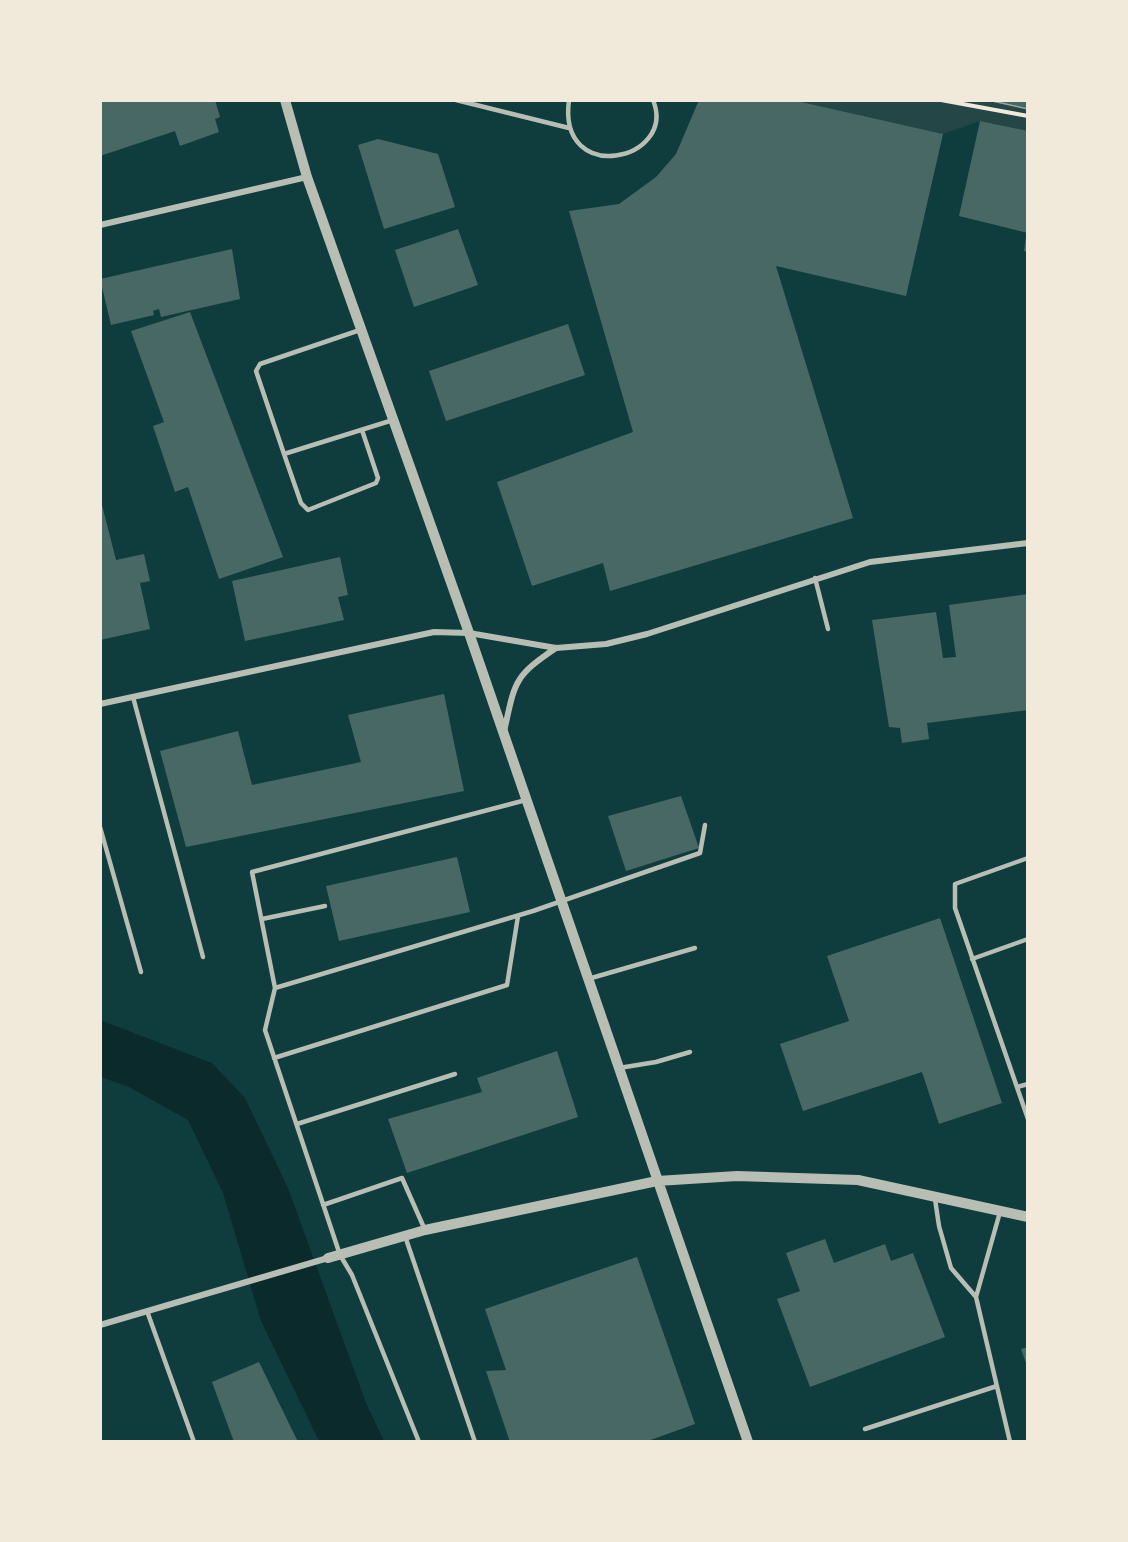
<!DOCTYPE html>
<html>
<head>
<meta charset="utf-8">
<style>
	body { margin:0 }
	#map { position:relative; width:1128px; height:1542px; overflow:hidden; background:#0f3d3e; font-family:"Nunito Sans",sans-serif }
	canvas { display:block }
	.frame { position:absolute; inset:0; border:102px solid #f1e9da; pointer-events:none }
</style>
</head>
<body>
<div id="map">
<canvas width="1128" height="1542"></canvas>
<div class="frame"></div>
</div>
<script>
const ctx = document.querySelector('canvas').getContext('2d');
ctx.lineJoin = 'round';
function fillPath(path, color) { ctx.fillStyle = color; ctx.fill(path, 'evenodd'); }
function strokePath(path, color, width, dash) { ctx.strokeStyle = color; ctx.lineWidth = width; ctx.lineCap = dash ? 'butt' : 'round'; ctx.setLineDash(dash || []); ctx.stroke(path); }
const green = new Path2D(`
	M 792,101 L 1027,101 L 1027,131 L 980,121 L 943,134 Z`);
const water = new Path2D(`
	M 100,1020 L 212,1063 L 245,1098 L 288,1188 L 366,1403 L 384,1441 L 319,1441 L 261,1321 L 223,1193 L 188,1120 L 129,1087 L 101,1077 Z`);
const building = new Path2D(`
	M 100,100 L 215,100 L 220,117 L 215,119 L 219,132 L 180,146 L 175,131 L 100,156 Z
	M 699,100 L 792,100 L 943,134 L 906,296 L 776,266 L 853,518 L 610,591 L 603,563 L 532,586 L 497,482 L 633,432 L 569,211 L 619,204 L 656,177 L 676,154 Z
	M 1028,100 L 1028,109 L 993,102 L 993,100 Z
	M 980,121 L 1028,131 L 1028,233 L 959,216 Z
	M 378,139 L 438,154 L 455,207 L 384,229 L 358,145 Z
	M 458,229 L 478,285 L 414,307 L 395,250 Z
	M 1026,236 L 1028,236 L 1028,252 L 1024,251 Z
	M 232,249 L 240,299 L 161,317 L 159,309 L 153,311 L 154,315 L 111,325 L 100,279 Z
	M 190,312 L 283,557 L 219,579 L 188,487 L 175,492 L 153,426 L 164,422 L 131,331 Z
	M 568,324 L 585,375 L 446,421 L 429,371 Z
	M 100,497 L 116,560 L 144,554 L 150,581 L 140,583 L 150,629 L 100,640 Z
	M 340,557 L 348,595 L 338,597 L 344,620 L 245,641 L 232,581 Z
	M 1028,594 L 1028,710 L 927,723 L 929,739 L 902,743 L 900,728 L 889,727 L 872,620 L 936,612 L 943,658 L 956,657 L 949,605 Z
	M 444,694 L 464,791 L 186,847 L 160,751 L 238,731 L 252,785 L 361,762 L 348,715 Z
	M 681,796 L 699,848 L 626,871 L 608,816 Z
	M 457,857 L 470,912 L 339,941 L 326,886 Z
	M 940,918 L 1002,1103 L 939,1124 L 922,1072 L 803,1111 L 780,1044 L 849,1021 L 827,956 Z
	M 557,1051 L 578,1117 L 407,1173 L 388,1119 L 482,1092 L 477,1078 Z
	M 825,1239 L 834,1263 L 885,1244 L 891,1261 L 913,1253 L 945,1337 L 810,1387 L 777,1299 L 800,1291 L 786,1253 Z
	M 637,1257 L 695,1424 L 645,1442 L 510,1442 L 486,1371 L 506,1370 L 485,1309 Z
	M 1028,1347 L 1028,1366 L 1027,1366 L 1021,1349 Z
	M 259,1362 L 298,1442 L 234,1442 L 212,1382 Z`);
const path = new Path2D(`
	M 941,100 L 1028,116`);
const service = new Path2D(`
	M 456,100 L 569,128
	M 569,100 C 557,187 678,161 653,100
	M 360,330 L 260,364 L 256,371 L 284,454 L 393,420
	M 284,454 L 301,503 L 308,510 L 376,483 L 378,478 L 362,430
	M 815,578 L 828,629
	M 133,697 L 203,957
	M 526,800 L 252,872 L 275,988 L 533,911 L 700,853 L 705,825
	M 100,827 L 141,972
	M 1028,858 L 955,884 L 955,908 L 1028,1119
	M 262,919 L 325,906
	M 972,959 L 1028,939
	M 588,979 L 695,948
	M 275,988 L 265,1030 L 340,1255 L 352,1275 L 419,1442
	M 274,1058 L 507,985 L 518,916
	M 619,1068 L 656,1062 L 690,1052
	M 1017,1087 L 1028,1084
	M 297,1124 L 455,1074
	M 935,1199 L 939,1226 L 951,1268 L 976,1297 L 1010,1442
	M 323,1205 L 402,1178 L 425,1230
	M 405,1236 L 475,1442
	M 976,1297 L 1000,1212
	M 147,1311 L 194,1442
	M 865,1429 L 997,1386`);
const minor = new Path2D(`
	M 100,225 L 307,177
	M 100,704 L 434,632 L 469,633 L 556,648 L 606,644 L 647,634 L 870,562 L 1028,543
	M 504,732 C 515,682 513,677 556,648
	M 100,1325 L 328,1258`);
const tertiary = new Path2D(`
	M 285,100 L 307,177 L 469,633 L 748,1442
	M 328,1258 L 425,1230 L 657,1181 L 737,1176 L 858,1180 L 1028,1217`);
const tram = new Path2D(`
	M 988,100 L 1028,109`);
fillPath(green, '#244646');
fillPath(water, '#0a2a2b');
fillPath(building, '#486865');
strokePath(path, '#f1e9da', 4);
strokePath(service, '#b8beb3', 4.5);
strokePath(minor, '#b8beb3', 6);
strokePath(tertiary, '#b8beb3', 10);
strokePath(tram, '#97a49c', 1.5);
</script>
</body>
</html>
